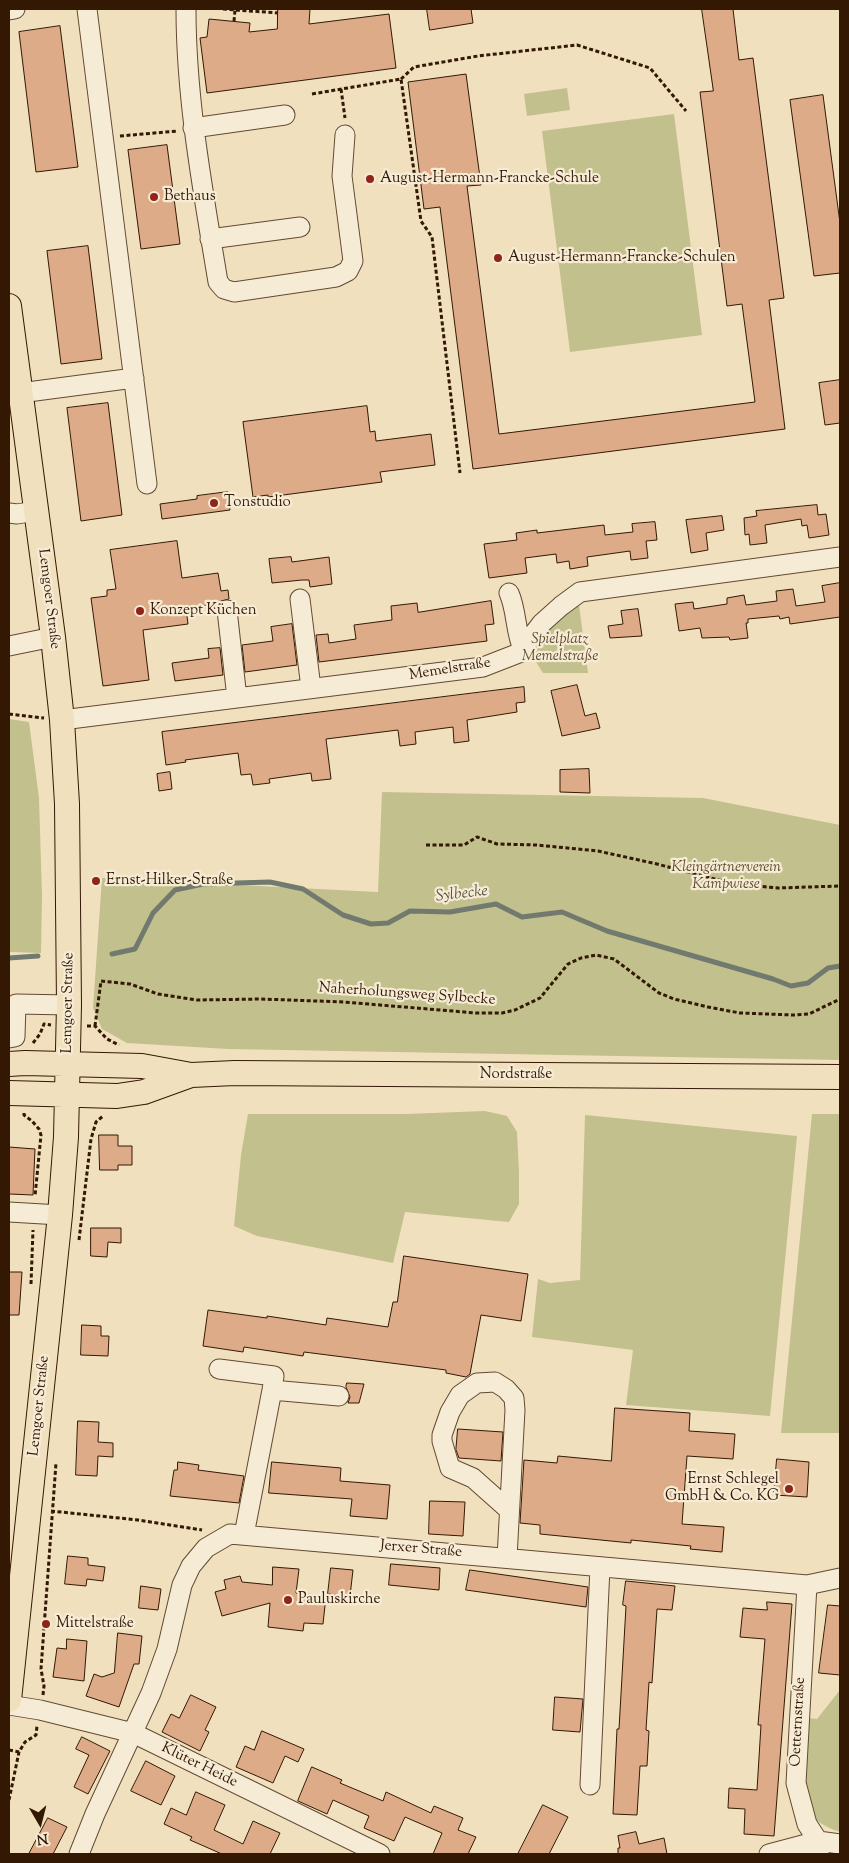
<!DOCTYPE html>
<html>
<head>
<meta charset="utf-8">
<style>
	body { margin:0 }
	#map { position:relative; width:849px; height:1863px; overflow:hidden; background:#f1e0be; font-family:"Sorts Mill Goudy",serif }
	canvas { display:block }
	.frame { position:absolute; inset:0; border:10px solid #331804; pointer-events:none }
	.north { position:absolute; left:15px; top:1798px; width:50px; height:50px; -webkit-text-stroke:4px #f6ebd5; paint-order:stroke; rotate:172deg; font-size:14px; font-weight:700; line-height:20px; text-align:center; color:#331804 }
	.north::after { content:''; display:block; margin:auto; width:18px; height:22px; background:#331804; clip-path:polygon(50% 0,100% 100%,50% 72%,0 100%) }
</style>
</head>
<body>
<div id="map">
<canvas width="849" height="1863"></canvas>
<div class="frame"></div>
<div class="north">N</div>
</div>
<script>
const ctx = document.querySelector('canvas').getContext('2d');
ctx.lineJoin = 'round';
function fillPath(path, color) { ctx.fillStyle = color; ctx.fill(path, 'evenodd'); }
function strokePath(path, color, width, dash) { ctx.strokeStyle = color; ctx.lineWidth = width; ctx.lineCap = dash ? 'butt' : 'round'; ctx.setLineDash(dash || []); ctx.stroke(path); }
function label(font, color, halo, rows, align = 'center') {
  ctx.font = font + ' "Sorts Mill Goudy",serif'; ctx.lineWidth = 4.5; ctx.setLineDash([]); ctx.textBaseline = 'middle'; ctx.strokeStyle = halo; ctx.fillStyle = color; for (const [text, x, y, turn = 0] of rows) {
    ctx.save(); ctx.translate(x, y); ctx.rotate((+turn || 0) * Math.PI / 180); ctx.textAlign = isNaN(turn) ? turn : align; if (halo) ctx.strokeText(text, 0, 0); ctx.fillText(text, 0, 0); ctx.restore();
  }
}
const green = new Path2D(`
	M 567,88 L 570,110 L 527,116 L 524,94 Z
	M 674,114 L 702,335 L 570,352 L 542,131 Z
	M 579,605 L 588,673 L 543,673 L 531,654 L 539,637 L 562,614 Z
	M 9,719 L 29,722 L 39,798 L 42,896 L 41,953 L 9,952 Z
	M 382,792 L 703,798 L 840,825 L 840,1060 L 228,1049 L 127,1043 L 102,1029 L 93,1008 L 102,878 L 378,892 Z
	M 485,1111 L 507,1116 L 517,1132 L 519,1172 L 519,1204 L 509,1222 L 405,1212 L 393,1263 L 257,1236 L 234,1226 L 241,1155 L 248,1114 L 406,1114 Z
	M 812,1114 L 840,1114 L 840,1433 L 781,1433 Z
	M 585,1115 L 797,1136 L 770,1416 L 626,1405 L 633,1350 L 532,1337 L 538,1279 L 550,1283 L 580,1280 Z
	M 840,1690 L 840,1832 C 831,1829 816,1823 812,1814 C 798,1785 806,1749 808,1718 L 817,1719 Z`);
const stream = new Path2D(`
	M 112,954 L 135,949 L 153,913 L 175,890 L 203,884 L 270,882 L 303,889 L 343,915 L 371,924 L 388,923 L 410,911 L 450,912 L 496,904 L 522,917 L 562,912 L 607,931 L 773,979 L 791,986 L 808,983 L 828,968 L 840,966
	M 9,958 L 38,956`);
const building = new Path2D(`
	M 278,9 L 310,9 L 309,24 L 389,14 L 396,68 L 207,93 L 200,38 L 207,37 L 209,19 L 250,23 L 249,32 L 277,29 Z
	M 427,9 L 471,9 L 473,23 L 430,30 Z
	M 702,9 L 733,9 L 739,60 L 753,58 L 784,298 L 769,300 L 785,429 L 473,469 L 440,207 L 424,209 L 408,82 L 466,74 L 481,185 L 467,186 L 499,434 L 755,402 L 742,304 L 727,306 L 700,92 L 713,91 Z
	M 60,26 L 78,167 L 36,172 L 19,32 Z
	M 823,95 L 840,223 L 840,273 L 814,276 L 790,100 Z
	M 167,145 L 180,244 L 141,249 L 128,150 Z
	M 88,246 L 102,359 L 61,364 L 47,251 Z
	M 840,380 L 840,423 L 825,425 L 819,383 Z
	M 108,403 L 122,515 L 81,521 L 67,408 Z
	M 367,406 L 370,432 L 375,431 L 376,441 L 431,434 L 435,465 L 380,472 L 382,482 L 268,497 L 268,495 L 253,497 L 243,422 Z
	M 228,492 L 230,510 L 162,519 L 160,504 L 197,499 L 197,496 Z
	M 817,505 L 818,515 L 826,514 L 829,535 L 809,538 L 807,525 L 802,526 L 801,519 L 765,525 L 767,543 L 750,545 L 749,534 L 745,535 L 744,518 L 757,516 L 756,511 Z
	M 722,516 L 724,530 L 706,533 L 708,550 L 691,553 L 686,520 Z
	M 655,522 L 657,540 L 646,541 L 648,558 L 631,560 L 630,551 L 587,557 L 588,566 L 570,569 L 569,561 L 557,563 L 556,554 L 525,558 L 527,573 L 489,578 L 484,544 L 517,540 L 516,533 L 537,530 L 537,533 L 604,525 L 605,535 L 633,532 L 632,524 Z
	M 177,541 L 182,578 L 218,573 L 221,591 L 228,590 L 229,599 L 221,601 L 216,608 L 214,609 L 214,604 L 186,608 L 188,624 L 143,630 L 149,680 L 103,686 L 91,598 L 107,596 L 107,590 L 116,589 L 110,550 Z
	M 291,557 L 292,562 L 329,557 L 332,584 L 310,587 L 309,580 L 302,580 L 272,583 L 269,559 Z
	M 840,583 L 840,617 L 790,624 L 789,617 L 780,619 L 779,616 L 748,619 L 748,623 L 746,623 L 748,638 L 730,640 L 729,637 L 702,638 L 700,628 L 679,631 L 675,604 L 693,602 L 694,609 L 727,604 L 727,598 L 744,595 L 746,605 L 777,601 L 776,591 L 793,589 L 796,606 L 825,602 L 822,586 Z
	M 491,601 L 494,624 L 485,625 L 487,641 L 319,662 L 316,635 L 328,634 L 329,643 L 356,639 L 354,625 L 392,620 L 391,606 L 417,603 L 418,612 Z
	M 638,609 L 642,636 L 610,638 L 608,626 L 623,624 L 621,611 Z
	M 292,624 L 297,665 L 245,672 L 242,645 L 273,641 L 271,627 Z
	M 220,648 L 223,675 L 175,681 L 172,663 L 209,658 L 208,649 Z
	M 577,685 L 585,716 L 596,713 L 600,728 L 562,736 L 551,691 Z
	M 524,687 L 525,702 L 516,703 L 517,712 L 467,720 L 469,741 L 454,743 L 453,727 L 415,732 L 416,744 L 400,746 L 398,730 L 326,739 L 331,779 L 312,781 L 311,773 L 269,779 L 270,783 L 253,785 L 251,774 L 241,775 L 238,753 L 185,760 L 186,762 L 166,765 L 162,732 Z
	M 589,769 L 590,793 L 560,792 L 560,770 Z
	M 170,772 L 172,789 L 159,791 L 157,774 Z
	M 99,1135 L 118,1135 L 118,1146 L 132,1146 L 132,1165 L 118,1165 L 118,1170 L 100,1170 Z
	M 9,1147 L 35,1149 L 33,1195 L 9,1194 Z
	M 91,1228 L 121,1228 L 121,1243 L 108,1242 L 107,1257 L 91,1256 Z
	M 404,1256 L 528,1274 L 521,1321 L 481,1315 L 470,1374 L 466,1377 L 446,1373 L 446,1370 L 304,1352 L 303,1356 L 244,1347 L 243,1352 L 203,1346 L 208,1310 L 267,1318 L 267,1316 L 326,1325 L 327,1318 L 388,1327 L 393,1302 L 397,1302 Z
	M 9,1272 L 22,1272 L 19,1315 L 9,1315 Z
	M 82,1325 L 101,1326 L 101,1336 L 109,1336 L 108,1356 L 81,1355 Z
	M 347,1383 L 364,1384 L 359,1403 L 348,1403 L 350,1397 L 346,1387 Z
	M 615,1408 L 690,1413 L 689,1431 L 735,1434 L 733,1459 L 687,1456 L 682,1524 L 724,1527 L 722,1552 L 690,1549 L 691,1546 L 631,1540 L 631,1543 L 540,1534 L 540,1525 L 520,1523 L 524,1460 L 557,1463 L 558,1456 L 611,1461 Z
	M 78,1421 L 99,1422 L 98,1442 L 113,1443 L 113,1457 L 98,1456 L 97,1476 L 76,1475 Z
	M 458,1429 L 503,1432 L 501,1461 L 459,1458 L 456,1450 Z
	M 777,1459 L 809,1462 L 807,1497 L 774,1495 Z
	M 178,1462 L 199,1465 L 198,1470 L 244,1476 L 239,1503 L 170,1496 L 174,1470 L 177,1470 Z
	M 272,1462 L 341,1468 L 340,1481 L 390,1485 L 387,1519 L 350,1516 L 352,1499 L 269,1493 Z
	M 430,1501 L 465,1502 L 463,1536 L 429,1534 Z
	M 68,1556 L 88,1558 L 88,1565 L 105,1567 L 103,1581 L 87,1579 L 86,1586 L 65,1584 Z
	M 391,1564 L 440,1568 L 439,1590 L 389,1585 Z
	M 273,1567 L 299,1569 L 296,1593 L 326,1596 L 323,1624 L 304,1623 L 303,1631 L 268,1627 L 270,1603 L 222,1616 L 215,1592 L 226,1589 L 224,1580 L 240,1576 L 242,1582 L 272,1585 Z
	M 331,1568 L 353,1570 L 350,1596 L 328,1594 Z
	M 470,1570 L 588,1587 L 586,1607 L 466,1590 Z
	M 626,1581 L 675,1586 L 672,1610 L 657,1609 L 652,1683 L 649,1682 L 646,1730 L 649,1731 L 647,1766 L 640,1766 L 637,1815 L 613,1814 L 617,1729 L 619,1729 L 626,1606 L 623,1605 Z
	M 141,1586 L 161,1589 L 158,1610 L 139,1608 Z
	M 767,1602 L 792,1604 L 774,1836 L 744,1834 L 745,1809 L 728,1808 L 729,1788 L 757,1790 L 761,1725 L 758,1725 L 765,1639 L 740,1637 L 743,1608 L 767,1610 Z
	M 828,1605 L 840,1606 L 840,1675 L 819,1673 Z
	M 118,1633 L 142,1636 L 139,1664 L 134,1664 L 119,1707 L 86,1696 L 94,1674 L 102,1677 L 114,1673 Z
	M 67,1639 L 87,1641 L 84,1681 L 53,1677 L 57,1648 L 66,1649 Z
	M 191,1695 L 216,1707 L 205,1730 L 209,1732 L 200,1751 L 162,1732 L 171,1714 L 179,1718 Z
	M 555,1697 L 583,1699 L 580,1732 L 553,1730 Z
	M 262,1731 L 304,1749 L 298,1762 L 285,1756 L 273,1783 L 236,1767 L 245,1746 L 254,1750 Z
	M 82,1737 L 110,1751 L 88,1794 L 74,1787 L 89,1755 L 76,1749 Z
	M 146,1761 L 175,1776 L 161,1805 L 131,1791 Z
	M 312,1767 L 342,1780 L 340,1783 L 383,1801 L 386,1792 L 431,1813 L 434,1806 L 463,1818 L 458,1830 L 476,1837 L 468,1854 L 433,1854 L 442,1833 L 405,1817 L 394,1841 L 364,1828 L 369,1816 L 333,1800 L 327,1814 L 298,1801 Z
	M 196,1792 L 225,1805 L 214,1830 L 243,1844 L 253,1821 L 280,1833 L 270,1854 L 222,1854 L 190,1840 L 192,1837 L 164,1824 L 171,1808 L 186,1815 Z
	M 543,1805 L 568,1817 L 549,1854 L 518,1854 Z
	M 48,1818 L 67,1827 L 53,1854 L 29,1854 Z
	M 636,1832 L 639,1844 L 664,1838 L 667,1854 L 618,1854 L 618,1848 L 620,1848 L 618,1836 Z`);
const path = new Path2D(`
	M 223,9 L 278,13
	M 234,21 L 235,10
	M 401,79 L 414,67 L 478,56 L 577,45 L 650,68 L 686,111
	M 341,89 L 345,118
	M 312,94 L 401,79 L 421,221 L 432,237 L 460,473
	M 120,136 L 178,131
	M 9,714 L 44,718
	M 426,845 L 464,845 L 477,837 L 497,844 L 537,845 L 598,851 L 657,864 L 734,884 L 778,888 L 840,886
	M 87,1026 L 95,1026 L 107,1039 L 119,1045
	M 95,1026 L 101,981 L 130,984 L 158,994 L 197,1000 L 261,999 L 344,1002 L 476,1013 L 502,1013 L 515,1010 L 540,998 L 568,964 L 581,958 L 596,955 L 614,959 L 659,993 L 674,999 L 708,1007 L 740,1013 L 794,1015 L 809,1014 L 840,999
	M 33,1043 L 40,1034 L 44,1024 L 51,1025
	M 24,1113 L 24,1115 L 32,1121 L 39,1129 L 41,1135 L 35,1196
	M 79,1240 L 91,1139 L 96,1122 L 103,1116
	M 31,1284 L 33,1230
	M 51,1511 L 138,1520 L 202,1530
	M 43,1695 L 44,1686 L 41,1669 L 56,1463
	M 9,1750 L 19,1752
	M 9,1800 L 19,1752 L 25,1742 L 36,1735 L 37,1726`);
const minor = new Path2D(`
	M 87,9 L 147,484
	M 186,9 C 186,100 203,191 218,282 L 224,289 L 234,292 L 336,277 L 348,271 L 353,261 L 342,176 L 345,135
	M 9,10 L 15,9
	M 193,128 L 285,115
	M 210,239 L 300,227
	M 20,393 L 134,378
	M 9,513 L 17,514 L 36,511
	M 509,593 C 517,611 515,631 523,649
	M 300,599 L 311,688
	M 227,610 L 237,698
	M 9,646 L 53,637
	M 62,720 L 483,667 L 519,653 L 542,623 L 561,606 L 580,592 L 840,557
	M 9,1038 L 15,1037 L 16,1004 L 69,1005
	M 9,1212 L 60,1215
	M 219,1369 L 274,1376 L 272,1390 L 339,1396
	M 244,1535 L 272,1390
	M 507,1558 L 515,1410 L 514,1398 L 506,1389 L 495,1382 L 477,1383 L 460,1395 L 450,1412 L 442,1435 L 442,1441 L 450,1468 L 473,1478 L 509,1510
	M 807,1585 L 796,1783 L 807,1824 L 818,1841 L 819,1854
	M 9,1705 L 40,1710 L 133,1733 L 380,1854
	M 590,1785 L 600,1567
	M 79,1854 L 95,1814 L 151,1693 L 167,1649 L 182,1585 L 191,1566 L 206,1548 L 230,1534 L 807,1585 L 840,1578
	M 769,1854 L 818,1841 L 840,1844`);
const major = new Path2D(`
	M 9,306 L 53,637 L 62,720 L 67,804 L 69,1005 L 66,1137 L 60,1215 L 9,1700
	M 9,1064 L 25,1063 L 142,1066 L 191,1075 L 235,1073 L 840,1077
	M 9,1093 L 117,1096 L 144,1092 L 191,1075`);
const markers = [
	[370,179,5,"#8f2418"],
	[154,197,5,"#8f2418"],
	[498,258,5,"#8f2418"],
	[214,503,5,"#8f2418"],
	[140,611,5,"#8f2418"],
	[96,881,5,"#8f2418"],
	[789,1489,5,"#8f2418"],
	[288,1600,5,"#8f2418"],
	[46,1624,5,"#8f2418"]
];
const poiNames = [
	["August-Hermann-Francke-Schule",380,179],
	["Bethaus",164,197],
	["August-Hermann-Francke-Schulen",508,258],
	["Tonstudio",224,503],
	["Konzept Küchen",150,611],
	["Ernst-Hilker-Straße",106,881],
	["Ernst Schlegel",779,1480,"right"],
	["GmbH & Co. KG",779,1497,"right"],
	["Pauluskirche",298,1600],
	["Mittelstraße",56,1624]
];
const streetNames = [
	["Lemgoer Straße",48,599,83],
	["Memelstraße",450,670,-9],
	["Naherholungsweg Sylbecke",407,995,4],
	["Lemgoer Straße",69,1003,-89],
	["Nordstraße",516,1075],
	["Lemgoer Straße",40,1406,-84],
	["Jerxer Straße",421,1550,5],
	["Oetternstraße",799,1722,-87],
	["Klüter Heide",199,1766,26]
];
const parkNames = [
	["Spielplatz",560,640],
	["Memelstraße",560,657],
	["Kleingärtnerverein",726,868],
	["Kampwiese",726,885]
];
const waterNames = [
	["Sylbecke",462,895,-6]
];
fillPath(green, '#c2c08c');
strokePath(stream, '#727a6f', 5);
fillPath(building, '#ddab87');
strokePath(building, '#331804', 1);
strokePath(minor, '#624a32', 21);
strokePath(major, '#331804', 26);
strokePath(path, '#331804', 3, [4, 2.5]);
strokePath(minor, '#f6ebd5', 19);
strokePath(major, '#f1e0be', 24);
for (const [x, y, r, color] of markers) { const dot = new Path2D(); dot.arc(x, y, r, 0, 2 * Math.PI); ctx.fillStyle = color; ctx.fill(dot); strokePath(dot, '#f6ebd5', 2); }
label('15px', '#331804', '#f6ebd5', poiNames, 'left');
label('15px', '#331804', '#f6ebd5', streetNames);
label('italic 15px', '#5e4a2d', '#f6ebd5', parkNames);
label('italic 16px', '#585143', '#f6ebd5', waterNames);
</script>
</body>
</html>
